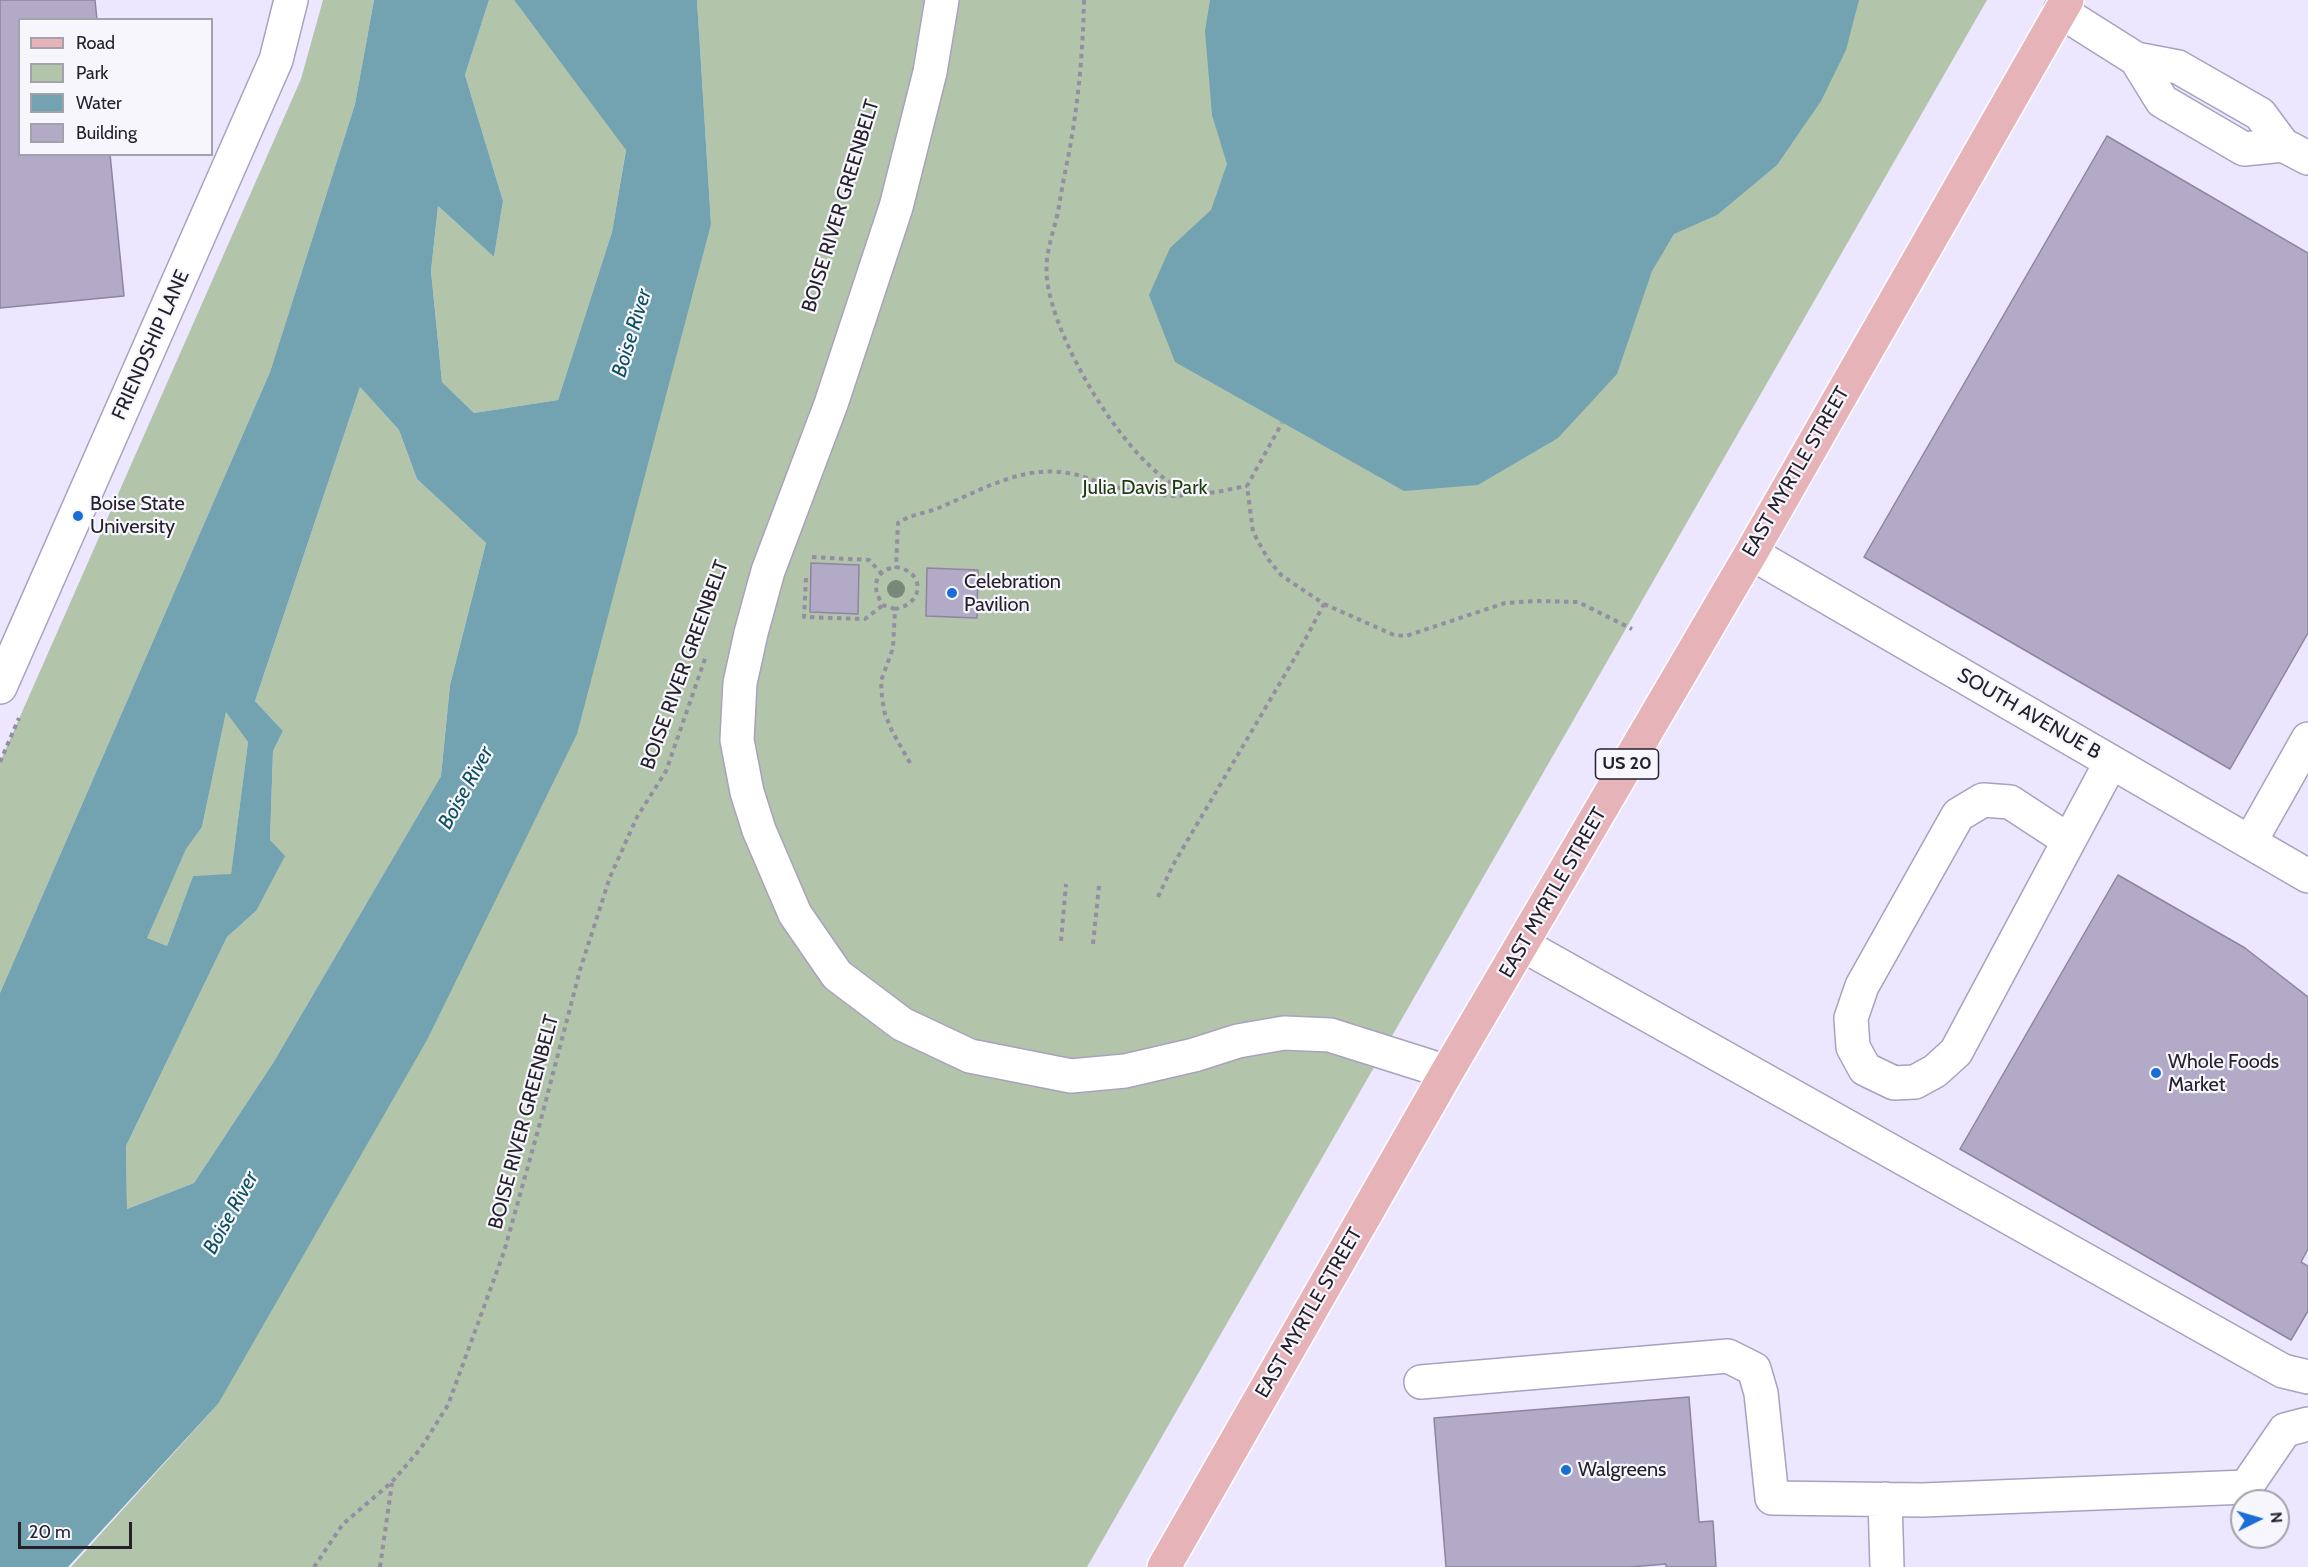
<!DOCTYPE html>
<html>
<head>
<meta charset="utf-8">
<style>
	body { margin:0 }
	#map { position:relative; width:2308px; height:1567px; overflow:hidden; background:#ece6ff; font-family:Cabin,sans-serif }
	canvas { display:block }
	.legend { position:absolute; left:18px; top:18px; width:195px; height:138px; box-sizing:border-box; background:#f8f6fd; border:2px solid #a3a1a9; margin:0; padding:8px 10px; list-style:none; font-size:18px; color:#24212c }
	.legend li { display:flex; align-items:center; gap:12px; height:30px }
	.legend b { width:30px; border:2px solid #a3a1a9 }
	.north { position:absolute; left:2230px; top:1489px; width:60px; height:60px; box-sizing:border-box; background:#f8f6fd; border:2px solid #a3a1a9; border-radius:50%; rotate:85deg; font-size:16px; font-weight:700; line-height:24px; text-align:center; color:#24212c }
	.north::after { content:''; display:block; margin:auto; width:21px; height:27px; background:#1a6dd7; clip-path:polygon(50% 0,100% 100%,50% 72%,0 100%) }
	.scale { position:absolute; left:18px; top:1522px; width:114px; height:27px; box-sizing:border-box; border:3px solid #24212c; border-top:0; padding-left:8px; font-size:18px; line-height:21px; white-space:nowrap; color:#24212c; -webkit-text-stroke:4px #f8f6fd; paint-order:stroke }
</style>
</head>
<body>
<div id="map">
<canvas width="2308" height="1567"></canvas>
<ul class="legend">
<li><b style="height:8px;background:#e6b3b9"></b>Road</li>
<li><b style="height:16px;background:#b2c5aa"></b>Park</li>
<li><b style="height:16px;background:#73a2b0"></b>Water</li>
<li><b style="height:16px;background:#b2aac7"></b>Building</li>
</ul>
<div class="north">N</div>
<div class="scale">20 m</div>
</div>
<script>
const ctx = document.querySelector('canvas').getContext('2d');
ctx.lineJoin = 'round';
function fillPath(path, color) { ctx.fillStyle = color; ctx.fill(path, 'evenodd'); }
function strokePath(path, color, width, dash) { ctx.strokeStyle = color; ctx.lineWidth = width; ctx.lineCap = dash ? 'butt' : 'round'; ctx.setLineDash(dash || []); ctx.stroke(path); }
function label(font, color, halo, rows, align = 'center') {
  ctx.font = font + ' Cabin,sans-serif'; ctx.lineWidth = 4.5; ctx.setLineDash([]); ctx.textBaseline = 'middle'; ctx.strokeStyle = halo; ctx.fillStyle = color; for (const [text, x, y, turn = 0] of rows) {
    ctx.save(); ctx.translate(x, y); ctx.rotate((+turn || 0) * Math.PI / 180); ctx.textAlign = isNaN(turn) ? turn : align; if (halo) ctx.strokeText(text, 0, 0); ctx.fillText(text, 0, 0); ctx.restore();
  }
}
const green = new Path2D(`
	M 323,0 L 374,0 L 355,104 L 270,372 L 0,993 L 0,762 L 301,79 Z
	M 489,0 L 514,0 L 626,149 L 612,232 L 558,400 L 474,413 L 442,382 L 431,271 L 438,206 L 494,257 L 503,201 L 465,75 Z
	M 697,0 L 1987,0 L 1087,1567 L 71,1567 L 218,1404 L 711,224 Z
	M 360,387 L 399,430 L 417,479 L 486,543 L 450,685 L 441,776 L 273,1063 L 194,1183 L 127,1209 L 126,1146 L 227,937 L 256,911 L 270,840 L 273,751 L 283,731 L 255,701 Z
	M 226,711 L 248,742 L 231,875 L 193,876 L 167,946 L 146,938 L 186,848 L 202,827 Z`);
const water = new Path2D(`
	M 374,0 L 489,0 L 465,75 L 503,201 L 494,257 L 438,206 L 431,271 L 442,382 L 474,413 L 558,400 L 612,232 L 626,150 L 514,0 L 697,0 L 711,224 L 577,734 L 427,1040 L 218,1404 L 68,1567 L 0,1567 L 0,993 L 270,372 L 355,104 ZM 360,387 L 399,430 L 417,479 L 486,543 L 450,685 L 441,776 L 273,1063 L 194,1183 L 127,1209 L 126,1146 L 227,937 L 256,911 L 285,856 L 270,840 L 273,751 L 283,731 L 255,701 ZM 226,712 L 248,742 L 231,874 L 193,876 L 167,946 L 147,938 L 186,849 L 202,827 Z
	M 1210,0 L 1859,0 L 1846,50 L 1821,101 L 1777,165 L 1717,215 L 1674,234 L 1652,271 L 1617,374 L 1558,438 L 1478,485 L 1404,491 L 1175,362 L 1149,295 L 1170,248 L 1211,210 L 1227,164 L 1212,115 L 1205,31 Z`);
const building = new Path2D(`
	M 0,0 L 95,0 L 97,20 L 20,20 L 20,154 L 110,154 L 124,296 L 0,308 Z
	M 2107,136 L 2308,253 L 2308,633 L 2230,769 L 1864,557 Z
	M 811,563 L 859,565 L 858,614 L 810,612 Z
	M 927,568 L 978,570 L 977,618 L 926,616 Z
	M 2118,875 L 2245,948 L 2308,997 L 2308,1249 L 2301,1262 L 2308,1266 L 2308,1311 L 2291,1340 L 1960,1149 Z
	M 1689,1397 L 1699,1522 L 1713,1521 L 1716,1567 L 1666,1567 L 1666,1564 L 1630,1567 L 1446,1567 L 1434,1418 Z`);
const path = new Path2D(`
	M 1084,0 C 1083,53 1078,106 1068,158 C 1064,176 1061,194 1058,212 C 1053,234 1044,256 1047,279 C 1053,339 1127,466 1184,490 C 1202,498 1228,489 1247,486
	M 812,557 L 869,560 L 881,573
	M 806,578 L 804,617 L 865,619 L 883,605
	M 1324,604 L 1394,635 L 1406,636 L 1505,603 L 1536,601 L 1578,602 L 1632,629
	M 895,609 L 883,605 C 871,588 874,570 896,567
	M 0,762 L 19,718
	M 910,763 L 892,731 L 885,714 L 882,698 L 881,681 L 893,648 L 895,609 C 924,604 926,572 896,567 L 898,523 C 910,514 928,513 941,507 C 981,490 1023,465 1068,473 C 1082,475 1094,481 1108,485 C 1131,491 1157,496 1181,496 L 1185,491
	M 1158,897 L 1173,865 L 1300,649 L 1324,604 L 1281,575 L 1268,559 L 1253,532 L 1247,486 L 1282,423
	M 1061,941 L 1066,884
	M 1093,944 L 1099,886
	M 314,1567 L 343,1524 L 392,1482 L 421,1448 L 448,1405 L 504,1252 L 540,1123 L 580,970 L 610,877 L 637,817 L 666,771 L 706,656
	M 380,1567 L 392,1483`);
const minor = new Path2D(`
	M 942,0 L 930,72 L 896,207 L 831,404 L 768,571 L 751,633 L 740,683 L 737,740 L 747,792 L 759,830 L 795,914 L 837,975 L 902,1024 L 970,1056 L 1071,1076 L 1125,1071 L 1194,1055 L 1238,1041 L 1284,1033 L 1330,1035 L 1447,1072
	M 2060,11 L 2136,59 L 2178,67 L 2260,114 L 2283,145 L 2308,158
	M 2136,59 L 2162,101 L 2244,149 L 2283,145
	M 1751,553 L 2308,876
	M 0,687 L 276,60 L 291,0
	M 2068,840 L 2010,802 L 1983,800 L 1958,815 L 1862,986 L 1851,1018 L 1853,1047 L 1865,1069 L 1894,1083 L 1915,1082 L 1935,1071 L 1956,1052 L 2111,762
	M 2250,842 L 2308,739
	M 1523,945 L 2283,1371 L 2308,1377
	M 1421,1382 L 1728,1356 L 1754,1369 L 1761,1393 L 1772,1498 L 1923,1500 L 2246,1487 L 2285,1430 L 2308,1424
	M 1885,1499 L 1887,1567`);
const major = new Path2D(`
	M 1164,1567 L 1447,1072 L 1751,553 L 2067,0`);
const trees = [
	[896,589]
];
const markers = [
	[78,516,6,"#1a6dd7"],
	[952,593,6,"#1a6dd7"],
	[2156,1073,6,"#1a6dd7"],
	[1566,1470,6,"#1a6dd7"]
];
const shields = [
	[1627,764,63]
];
const shieldNames = [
	["US 20",1627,764]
];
const streetNames = [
	["BOISE RIVER GREENBELT",841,206,-73],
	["FRIENDSHIP LANE",151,345,-66],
	["EAST MYRTLE STREET",1796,472,-60],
	["BOISE RIVER GREENBELT",685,665,-70],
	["SOUTH AVENUE B",2029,714,30],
	["EAST MYRTLE STREET",1553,893,-60],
	["BOISE RIVER GREENBELT",524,1122,-75],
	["EAST MYRTLE STREET",1309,1313,-60]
];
const parkNames = [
	["Julia Davis Park",1145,488]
];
const poiNames = [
	["Boise State",90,504],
	["University",90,527],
	["Celebration",964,582],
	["Pavilion",964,605],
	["Whole Foods",2168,1062],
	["Market",2168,1085],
	["Walgreens",1578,1470]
];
const waterNames = [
	["Boise River",632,333,-73],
	["Boise River",466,788,-61],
	["Boise River",231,1213,-61]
];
fillPath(green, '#b2c5aa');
fillPath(water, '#73a2b0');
fillPath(building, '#b2aac7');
strokePath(building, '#8d85a1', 1.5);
strokePath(minor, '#a9a1be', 36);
strokePath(major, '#fff', 36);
strokePath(path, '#938ea1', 4, [4.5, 4.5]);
strokePath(minor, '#fff', 33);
strokePath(major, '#e6b3b9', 33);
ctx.fillStyle = '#798878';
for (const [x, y] of trees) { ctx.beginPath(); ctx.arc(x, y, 9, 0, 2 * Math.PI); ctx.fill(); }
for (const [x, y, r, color] of markers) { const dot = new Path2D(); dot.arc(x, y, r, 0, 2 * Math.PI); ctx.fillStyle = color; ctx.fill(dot); strokePath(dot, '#f8f6fd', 2); }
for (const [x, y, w] of shields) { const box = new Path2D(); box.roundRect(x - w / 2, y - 15, w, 30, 4.5); ctx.fillStyle = '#f8f6fd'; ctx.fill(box); strokePath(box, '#24212c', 1.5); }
label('bold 18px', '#24212c', null, shieldNames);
label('20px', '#24212c', '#f8f6fd', streetNames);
label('20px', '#1b3b0a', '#f8f6fd', parkNames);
label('20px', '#24212c', '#f8f6fd', poiNames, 'left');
label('italic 21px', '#0d5161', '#f8f6fd', waterNames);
</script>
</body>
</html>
